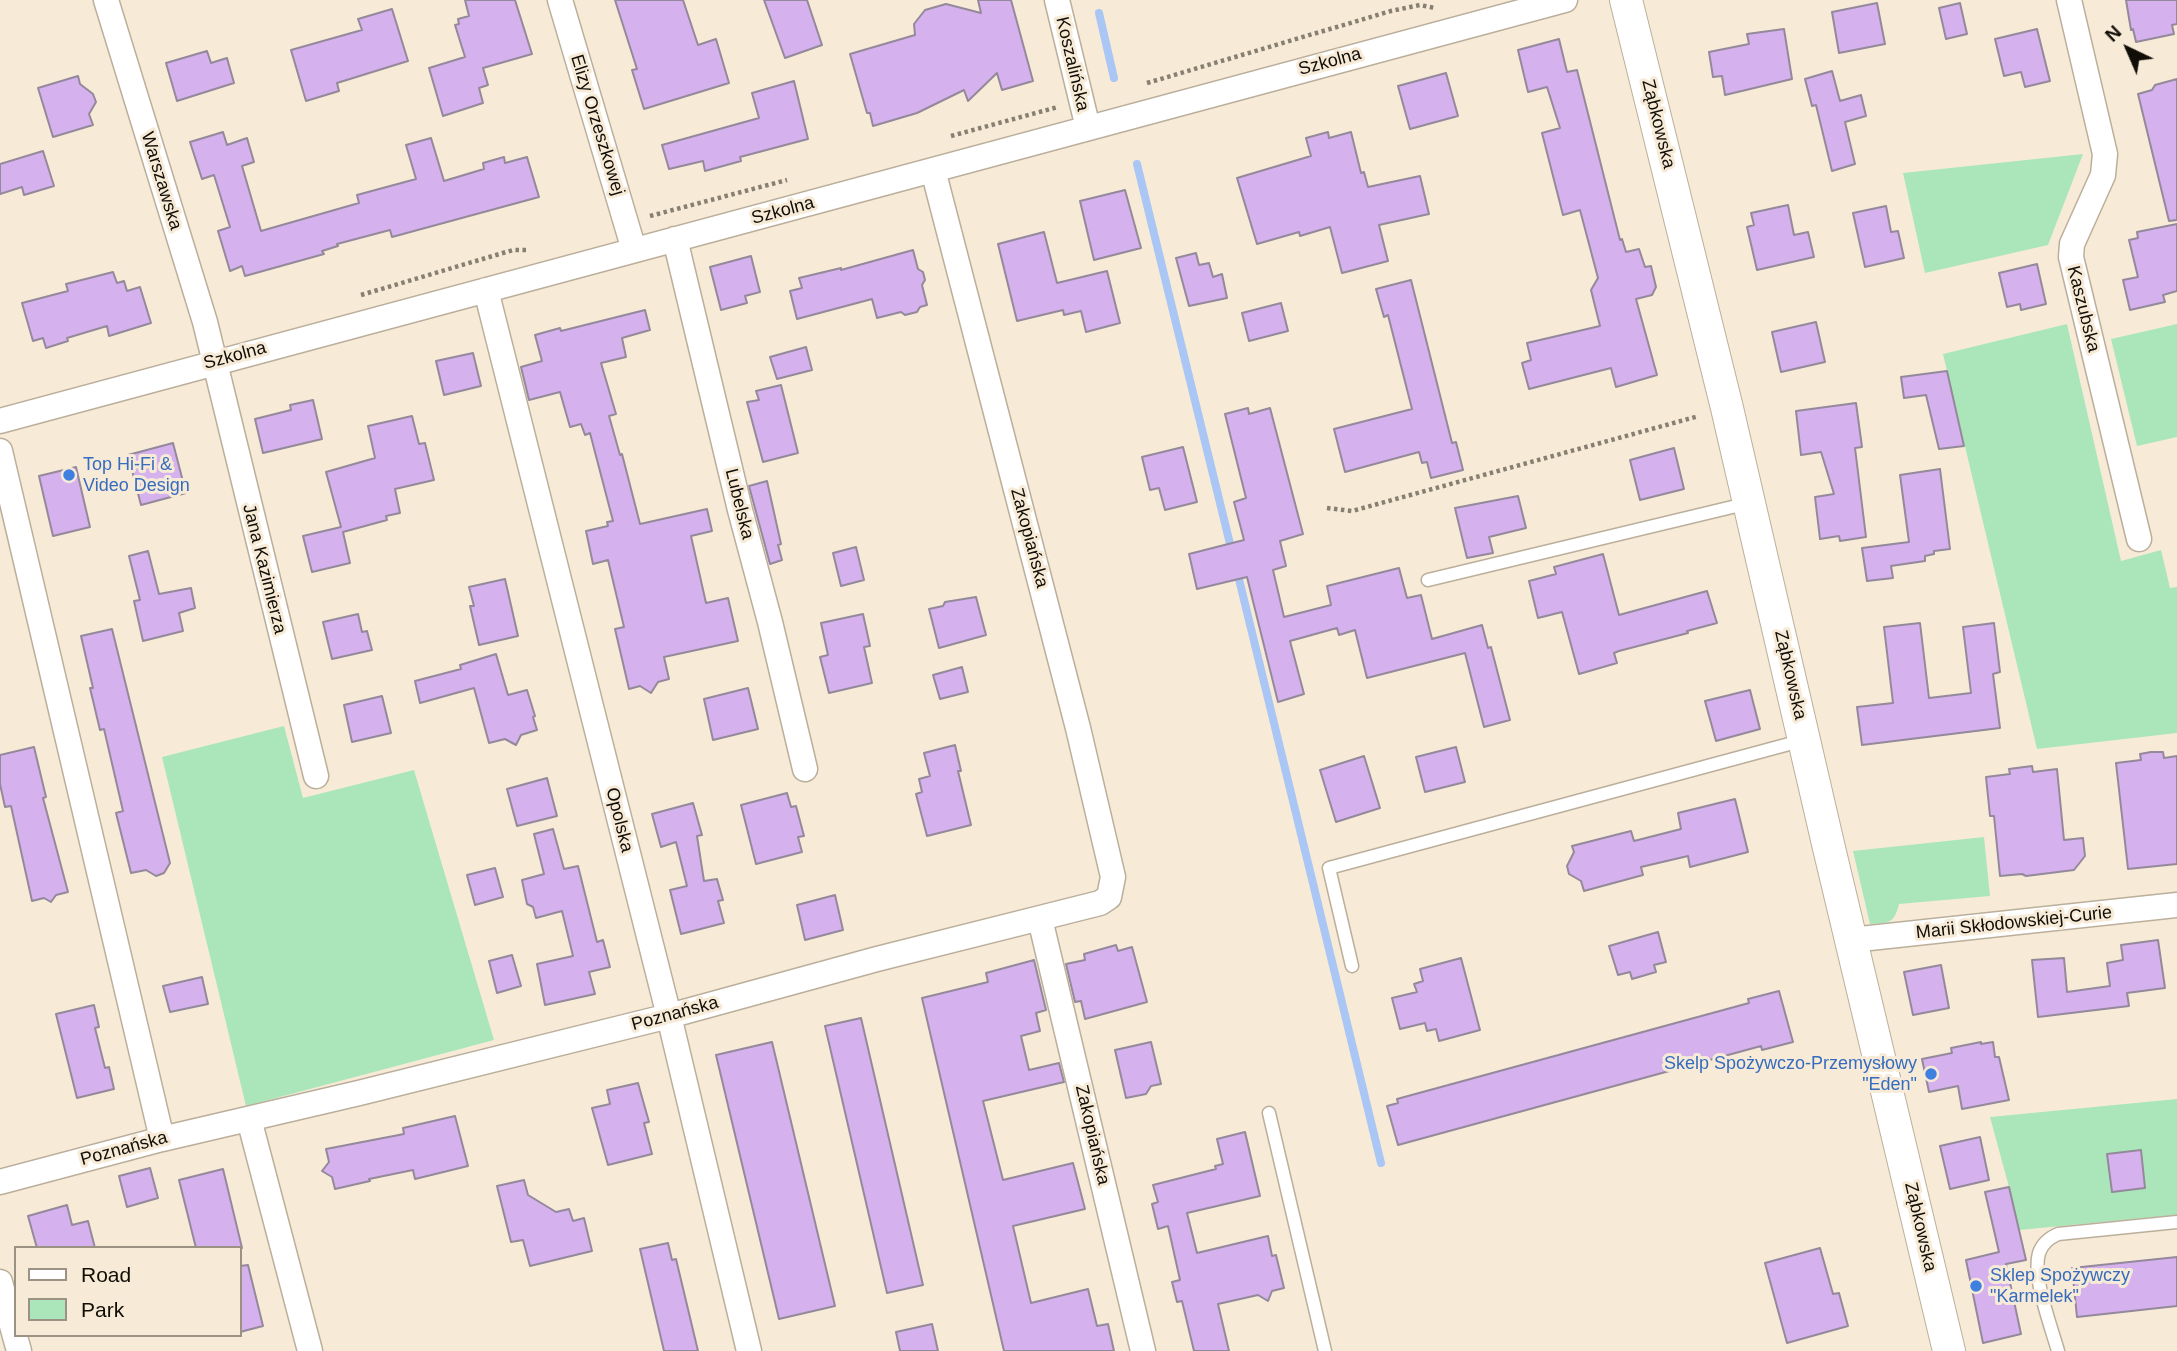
<!DOCTYPE html>
<html>
<head>
<meta charset="utf-8">
<style>
	body { margin:0 }
	#map { position:relative; width:2177px; height:1351px; overflow:hidden; background:#f7ebd7; font-family:Arial,sans-serif }
	canvas { display:block }
	.legend { position:absolute; left:14px; top:1246px; width:228px; height:91px; box-sizing:border-box; background:#f7ebd7; border:2px solid #9b9284; margin:0; padding:9px 12px; list-style:none; font-size:21px; color:#110d07 }
	.legend li { display:flex; align-items:center; gap:14px; height:35px }
	.legend b { width:35px; border:2px solid #9b9284 }
	.north { position:absolute; left:2093px; top:14px; width:70px; height:70px; -webkit-text-stroke:5px #f7ebd7; paint-order:stroke; rotate:316deg; font-size:19px; font-weight:700; line-height:28px; text-align:center; color:#110d07 }
	.north::after { content:''; display:block; margin:auto; width:24px; height:32px; background:#110d07; clip-path:polygon(50% 0,100% 100%,50% 72%,0 100%) }
</style>
</head>
<body>
<div id="map">
<canvas width="2177" height="1351"></canvas>
<ul class="legend">
<li><b style="height:9px;background:#fff"></b>Road</li>
<li><b style="height:19px;background:#abe6bb"></b>Park</li>
</ul>
<div class="north">N</div>
</div>
<script>
const ctx = document.querySelector('canvas').getContext('2d');
ctx.lineJoin = 'round';
function fillPath(path, color) { ctx.fillStyle = color; ctx.fill(path, 'evenodd'); }
function strokePath(path, color, width, dash) { ctx.strokeStyle = color; ctx.lineWidth = width; ctx.lineCap = dash ? 'butt' : 'round'; ctx.setLineDash(dash || []); ctx.stroke(path); }
function label(font, color, halo, rows, align = 'center') {
  ctx.font = font + ' Arial,sans-serif'; ctx.lineWidth = 6; ctx.setLineDash([]); ctx.textBaseline = 'middle'; ctx.strokeStyle = halo; ctx.fillStyle = color; for (const [text, x, y, turn = 0] of rows) {
    ctx.save(); ctx.translate(x, y); ctx.rotate((+turn || 0) * Math.PI / 180); ctx.textAlign = isNaN(turn) ? turn : align; if (halo) ctx.strokeText(text, 0, 0); ctx.fillText(text, 0, 0); ctx.restore();
  }
}
const green = new Path2D(`
	M 2083,154 L 2048,245 L 1925,273 L 1903,173 Z
	M 2067,324 L 2121,561 L 2161,550 L 2170,588 L 2177,587 L 2177,733 L 2037,749 L 1943,354 Z
	M 2177,324 L 2177,437 L 2137,446 L 2111,339 Z
	M 284,726 L 303,798 L 414,770 L 494,1040 L 246,1106 L 162,757 Z
	M 1984,837 L 1990,896 L 1899,904 C 1894,924 1889,923 1870,924 L 1853,851 Z
	M 2177,1099 L 2177,1215 L 2019,1230 L 2009,1187 L 1990,1117 Z`);
const stream = new Path2D(`
	M 1099,13 L 1114,78
	M 1137,164 L 1232,552
	M 1237,571 L 1381,1163`);
const building = new Path2D(`
	M 465,0 L 515,0 L 532,54 L 483,68 L 488,85 L 479,88 L 483,103 L 443,116 L 429,68 L 465,57 L 455,25 L 459,24 L 458,19 L 469,16 Z
	M 615,0 L 683,0 L 698,45 L 716,39 L 729,83 L 644,109 L 632,70 L 637,69 Z
	M 764,0 L 807,0 L 822,45 L 785,58 Z
	M 978,0 L 1011,0 L 1033,81 L 1002,90 L 997,73 L 968,101 L 964,90 L 917,113 L 873,126 L 870,113 L 867,113 L 850,54 L 915,35 L 914,24 L 925,10 L 946,4 L 981,13 Z
	M 2126,0 L 2177,0 L 2177,24 L 2172,25 L 2174,34 L 2136,42 L 2133,29 L 2131,30 Z
	M 1877,3 L 1885,44 L 1839,53 L 1832,12 Z
	M 1960,3 L 1967,34 L 1946,39 L 1939,8 Z
	M 392,9 L 408,61 L 337,83 L 339,91 L 306,101 L 291,50 L 362,30 L 358,19 Z
	M 1784,29 L 1792,79 L 1725,95 L 1722,76 L 1713,77 L 1709,52 L 1749,44 L 1747,34 Z
	M 2037,29 L 2050,81 L 2025,87 L 2021,72 L 2004,76 L 1995,39 Z
	M 1559,39 L 1567,72 L 1577,70 L 1620,240 L 1622,239 L 1626,252 L 1639,249 L 1645,267 L 1651,266 L 1656,287 L 1652,295 L 1636,299 L 1657,375 L 1616,387 L 1611,368 L 1529,389 L 1522,363 L 1531,360 L 1527,343 L 1600,326 L 1591,290 L 1598,278 L 1580,210 L 1563,215 L 1542,133 L 1560,128 L 1547,87 L 1528,92 L 1518,50 Z
	M 207,51 L 211,63 L 227,58 L 234,83 L 177,101 L 166,63 Z
	M 1832,71 L 1840,101 L 1861,95 L 1866,116 L 1845,122 L 1855,164 L 1832,171 L 1816,105 L 1812,106 L 1805,79 Z
	M 1446,73 L 1458,116 L 1410,129 L 1398,86 Z
	M 78,76 L 80,84 L 93,94 L 96,102 L 89,114 L 93,125 L 53,137 L 38,88 Z
	M 2177,79 L 2177,220 L 2169,221 L 2138,94 L 2152,90 L 2155,85 Z
	M 794,81 L 808,139 L 740,157 L 741,161 L 705,171 L 703,161 L 669,169 L 662,145 L 759,118 L 752,93 Z
	M 223,132 L 227,145 L 247,138 L 254,162 L 242,166 L 261,231 L 359,203 L 357,195 L 416,179 L 406,145 L 431,138 L 444,181 L 484,169 L 483,163 L 504,157 L 505,163 L 527,157 L 539,197 L 392,237 L 390,230 L 337,244 L 338,246 L 322,251 L 324,254 L 245,276 L 242,266 L 230,271 L 218,231 L 230,227 L 214,175 L 202,179 L 190,142 Z
	M 1328,132 L 1329,138 L 1351,132 L 1361,173 L 1364,172 L 1368,187 L 1420,176 L 1429,214 L 1379,225 L 1388,261 L 1342,273 L 1330,227 L 1300,236 L 1299,232 L 1257,244 L 1237,178 L 1311,156 L 1306,138 Z
	M 43,151 L 54,186 L 24,195 L 22,187 L 0,194 L 0,164 Z
	M 1125,190 L 1141,248 L 1094,260 L 1080,201 Z
	M 1788,205 L 1794,235 L 1808,232 L 1814,257 L 1757,270 L 1747,227 L 1754,225 L 1751,213 Z
	M 1886,206 L 1891,232 L 1898,231 L 1904,258 L 1865,267 L 1853,213 Z
	M 2177,224 L 2177,291 L 2163,295 L 2165,302 L 2130,310 L 2123,280 L 2138,277 L 2129,240 L 2138,238 L 2137,232 Z
	M 1044,232 L 1057,283 L 1107,271 L 1120,323 L 1086,332 L 1081,311 L 1064,315 L 1063,310 L 1017,321 L 998,244 Z
	M 913,250 L 918,269 L 923,272 L 925,280 L 922,285 L 927,305 L 920,307 L 917,312 L 905,315 L 901,312 L 877,318 L 872,299 L 797,319 L 790,291 L 802,288 L 799,278 L 841,268 L 841,270 Z
	M 1196,253 L 1199,265 L 1209,263 L 1213,277 L 1222,274 L 1227,298 L 1189,306 L 1176,258 Z
	M 751,256 L 760,292 L 745,296 L 747,303 L 721,310 L 710,267 Z
	M 2037,264 L 2046,304 L 2021,310 L 2020,304 L 2007,307 L 1999,273 Z
	M 113,272 L 117,283 L 124,281 L 127,291 L 140,287 L 151,323 L 109,336 L 107,326 L 67,338 L 68,341 L 46,348 L 43,338 L 33,341 L 22,303 L 68,291 L 66,284 Z
	M 1411,280 L 1452,443 L 1456,442 L 1463,470 L 1431,478 L 1427,462 L 1422,463 L 1419,452 L 1345,472 L 1334,429 L 1412,409 L 1388,315 L 1384,317 L 1376,289 Z
	M 1281,303 L 1288,331 L 1249,341 L 1242,313 Z
	M 645,310 L 650,330 L 622,338 L 626,357 L 601,363 L 616,414 L 609,416 L 620,455 L 622,454 L 640,524 L 707,509 L 712,531 L 691,536 L 706,603 L 728,598 L 738,641 L 664,657 L 669,679 L 658,682 L 651,693 L 640,686 L 629,689 L 615,629 L 624,627 L 608,560 L 593,564 L 586,531 L 608,526 L 607,522 L 613,521 L 590,433 L 585,435 L 581,424 L 570,427 L 560,392 L 529,400 L 521,367 L 542,361 L 535,335 L 560,328 L 561,331 Z
	M 1816,322 L 1825,362 L 1781,372 L 1772,332 Z
	M 806,347 L 812,370 L 777,379 L 770,357 Z
	M 473,353 L 481,386 L 444,395 L 436,361 Z
	M 1947,371 L 1964,446 L 1939,449 L 1926,395 L 1904,398 L 1901,377 Z
	M 781,385 L 798,453 L 763,462 L 747,402 L 759,400 L 756,391 Z
	M 313,400 L 322,439 L 263,453 L 255,419 L 291,410 L 290,405 Z
	M 1856,403 L 1862,447 L 1855,448 L 1866,537 L 1840,541 L 1839,536 L 1820,539 L 1815,497 L 1834,494 L 1821,452 L 1801,455 L 1796,411 Z
	M 1248,408 L 1249,414 L 1270,408 L 1303,534 L 1280,541 L 1286,566 L 1273,570 L 1284,617 L 1331,605 L 1327,586 L 1399,568 L 1407,598 L 1421,595 L 1432,639 L 1482,625 L 1488,648 L 1491,647 L 1510,720 L 1484,727 L 1465,653 L 1367,678 L 1355,630 L 1339,635 L 1337,628 L 1290,641 L 1304,694 L 1278,702 L 1247,577 L 1197,589 L 1189,554 L 1244,540 L 1234,502 L 1246,498 L 1225,414 Z
	M 412,416 L 419,444 L 425,443 L 434,480 L 395,489 L 400,513 L 386,516 L 387,520 L 343,532 L 350,563 L 312,572 L 303,536 L 341,527 L 326,472 L 375,458 L 368,426 Z
	M 173,443 L 186,493 L 141,505 L 128,455 Z
	M 1183,447 L 1197,502 L 1165,510 L 1159,488 L 1150,490 L 1142,457 Z
	M 1674,448 L 1684,489 L 1640,500 L 1630,460 Z
	M 76,467 L 90,527 L 53,536 L 39,476 Z
	M 1940,469 L 1950,549 L 1934,551 L 1934,554 L 1925,556 L 1925,561 L 1891,566 L 1893,578 L 1867,581 L 1862,548 L 1909,542 L 1900,475 Z
	M 767,481 L 781,544 L 778,545 L 782,560 L 770,564 L 749,486 Z
	M 1518,496 L 1526,528 L 1489,537 L 1493,553 L 1467,558 L 1455,508 Z
	M 856,547 L 864,580 L 841,586 L 833,553 Z
	M 148,551 L 159,594 L 191,588 L 195,608 L 179,613 L 183,631 L 143,641 L 134,601 L 140,600 L 129,556 Z
	M 1603,554 L 1619,615 L 1707,591 L 1717,623 L 1687,631 L 1688,633 L 1619,651 L 1614,653 L 1617,663 L 1579,674 L 1562,612 L 1538,618 L 1529,581 L 1556,574 L 1554,567 Z
	M 505,579 L 518,636 L 479,645 L 470,606 L 474,606 L 469,587 Z
	M 976,597 L 986,635 L 939,648 L 929,609 L 943,606 L 945,602 Z
	M 358,614 L 362,632 L 367,631 L 372,650 L 332,659 L 323,622 Z
	M 863,614 L 870,646 L 864,647 L 872,683 L 829,693 L 820,657 L 828,655 L 821,623 Z
	M 1920,623 L 1929,698 L 1971,693 L 1963,627 L 1994,623 L 2000,672 L 1993,674 L 2000,728 L 1862,745 L 1857,707 L 1893,703 L 1884,627 Z
	M 112,629 L 170,863 L 164,873 L 156,876 L 146,870 L 131,873 L 116,813 L 123,811 L 104,729 L 100,730 L 90,688 L 93,688 L 81,636 Z
	M 496,654 L 508,695 L 527,690 L 535,716 L 533,717 L 537,730 L 521,735 L 516,745 L 505,739 L 489,743 L 474,688 L 420,703 L 415,681 L 461,669 L 460,665 Z
	M 962,667 L 968,692 L 940,699 L 933,675 Z
	M 748,688 L 758,729 L 713,740 L 704,699 Z
	M 1750,690 L 1760,729 L 1716,741 L 1705,701 Z
	M 382,696 L 391,733 L 352,742 L 344,705 Z
	M 955,745 L 961,771 L 958,771 L 971,825 L 927,836 L 916,794 L 922,792 L 919,779 L 930,776 L 924,753 Z
	M 34,747 L 46,797 L 43,798 L 68,892 L 56,895 L 51,902 L 44,898 L 32,901 L 11,806 L 5,807 L 0,784 L 0,755 Z
	M 1456,747 L 1465,782 L 1425,792 L 1416,757 Z
	M 2151,752 L 2163,752 L 2164,758 L 2177,756 L 2177,864 L 2128,869 L 2116,763 L 2141,760 L 2140,754 Z
	M 1364,756 L 1380,808 L 1336,822 L 1320,770 Z
	M 2032,766 L 2033,772 L 2057,769 L 2064,840 L 2083,838 L 2085,856 L 2074,870 L 2026,876 L 2022,874 L 2000,876 L 1994,816 L 1990,816 L 1986,777 L 2010,774 L 2009,769 Z
	M 547,778 L 557,816 L 517,826 L 507,789 Z
	M 787,793 L 791,807 L 796,806 L 804,836 L 798,837 L 802,852 L 756,864 L 741,805 Z
	M 1735,799 L 1748,852 L 1690,867 L 1688,856 L 1641,867 L 1643,875 L 1584,891 L 1581,881 L 1569,874 L 1567,866 L 1574,852 L 1572,846 L 1631,831 L 1634,841 L 1681,829 L 1678,813 Z
	M 693,803 L 702,835 L 697,836 L 704,881 L 717,879 L 723,900 L 718,901 L 724,923 L 681,934 L 670,890 L 687,886 L 676,842 L 661,847 L 652,814 Z
	M 553,829 L 564,869 L 578,866 L 597,942 L 603,940 L 610,967 L 589,972 L 595,994 L 545,1005 L 537,964 L 573,956 L 562,911 L 536,918 L 533,907 L 527,904 L 522,880 L 544,874 L 534,834 Z
	M 495,868 L 503,897 L 475,905 L 467,875 Z
	M 835,895 L 843,930 L 805,940 L 797,905 Z
	M 1658,932 L 1666,962 L 1654,965 L 1656,972 L 1632,979 L 1630,972 L 1618,975 L 1609,946 Z
	M 2158,940 L 2165,988 L 2127,993 L 2129,1006 L 2038,1017 L 2032,960 L 2064,958 L 2067,992 L 2110,986 L 2107,963 L 2123,960 L 2121,945 Z
	M 1116,945 L 1118,951 L 1132,947 L 1147,1002 L 1085,1019 L 1081,1001 L 1075,1002 L 1066,964 L 1085,960 L 1084,954 Z
	M 512,955 L 521,986 L 497,993 L 489,961 Z
	M 1461,958 L 1480,1030 L 1439,1041 L 1436,1029 L 1427,1031 L 1425,1023 L 1400,1029 L 1392,998 L 1417,992 L 1414,984 L 1423,981 L 1420,969 Z
	M 1034,960 L 1046,1010 L 1036,1013 L 1040,1031 L 1021,1036 L 1029,1070 L 1059,1063 L 1064,1082 L 983,1101 L 1003,1180 L 1073,1163 L 1085,1209 L 1013,1226 L 1031,1303 L 1088,1289 L 1097,1326 L 1108,1324 L 1114,1351 L 1004,1351 L 922,998 L 988,982 L 986,973 Z
	M 1941,965 L 1949,1008 L 1913,1015 L 1904,972 Z
	M 202,977 L 208,1004 L 170,1012 L 163,986 Z
	M 1779,991 L 1793,1042 L 1762,1050 L 1761,1046 L 1398,1145 L 1387,1106 L 1398,1103 L 1397,1099 L 1749,1003 L 1748,999 Z
	M 94,1005 L 99,1027 L 95,1028 L 105,1068 L 109,1067 L 114,1089 L 77,1098 L 56,1014 Z
	M 861,1018 L 922,1281 L 923,1285 L 887,1293 L 825,1026 Z
	M 772,1042 L 835,1306 L 779,1319 L 716,1055 Z
	M 1151,1042 L 1161,1084 L 1151,1086 L 1146,1094 L 1126,1098 L 1115,1050 Z
	M 1981,1042 L 1981,1044 L 1993,1042 L 1995,1057 L 1999,1057 L 2009,1100 L 1962,1109 L 1958,1086 L 1929,1092 L 1922,1059 L 1952,1053 L 1951,1048 Z
	M 638,1083 L 649,1122 L 644,1123 L 652,1154 L 608,1165 L 592,1108 L 610,1104 L 607,1090 Z
	M 455,1116 L 468,1166 L 415,1179 L 413,1170 L 369,1179 L 370,1181 L 335,1189 L 332,1177 L 322,1171 L 329,1162 L 326,1149 L 404,1134 L 403,1128 Z
	M 1245,1132 L 1260,1196 L 1187,1213 L 1197,1253 L 1268,1236 L 1272,1256 L 1276,1255 L 1284,1288 L 1272,1291 L 1268,1301 L 1258,1295 L 1218,1304 L 1229,1351 L 1194,1351 L 1182,1301 L 1177,1302 L 1172,1282 L 1180,1280 L 1168,1226 L 1158,1229 L 1152,1204 L 1158,1202 L 1153,1185 L 1216,1169 L 1215,1166 L 1223,1164 L 1217,1139 Z
	M 1980,1137 L 1989,1180 L 1950,1189 L 1940,1146 Z
	M 2141,1150 L 2145,1188 L 2112,1192 L 2107,1154 Z
	M 150,1168 L 158,1198 L 127,1207 L 119,1176 Z
	M 223,1169 L 242,1248 L 196,1248 L 179,1180 Z
	M 524,1180 L 528,1195 L 556,1212 L 569,1209 L 573,1221 L 584,1218 L 592,1251 L 530,1266 L 523,1240 L 511,1242 L 497,1186 Z
	M 2009,1187 L 2026,1260 L 2006,1264 L 2021,1334 L 1983,1343 L 1966,1260 L 1999,1252 L 1985,1192 Z
	M 67,1205 L 72,1225 L 88,1221 L 95,1248 L 37,1248 L 28,1216 Z
	M 668,1243 L 672,1260 L 676,1259 L 698,1351 L 664,1351 L 640,1249 Z
	M 1820,1248 L 1833,1294 L 1839,1293 L 1848,1326 L 1787,1343 L 1765,1263 Z
	M 2177,1257 L 2177,1306 L 2077,1317 L 2072,1268 Z
	M 248,1265 L 263,1326 L 240,1332 L 240,1266 Z
	M 932,1324 L 938,1351 L 900,1351 L 896,1332 Z`);
const path = new Path2D(`
	M 1147,83 L 1391,11 L 1420,5 L 1435,8
	M 951,136 L 1058,107
	M 650,216 L 787,180
	M 361,295 L 513,250 L 528,250
	M 1327,508 L 1352,511 L 1699,416`);
const service = new Path2D(`
	M 1428,580 L 1749,503
	M 1352,966 L 1329,868 L 1804,740
	M 1269,1113 L 1325,1351
	M 2058,1351 C 2051,1326 2032,1277 2039,1253 C 2042,1244 2049,1238 2058,1234 L 2177,1222`);
const minor = new Path2D(`
	M 106,0 L 205,322 L 316,776
	M 560,0 L 634,250
	M 1057,0 L 1088,128
	M 2069,0 L 2105,154 L 2103,175 L 2072,244 L 2071,257 L 2139,539
	M 675,239 L 740,510 L 770,622 L 805,769
	M 486,290 L 669,1016 L 749,1351
	M 0,421 L 1565,0
	M 0,451 L 162,1139
	M 1040,919 L 1143,1351
	M 1851,940 L 2177,905
	M 249,1119 L 310,1351
	M 0,1182 L 162,1139 L 359,1093 L 669,1016 L 877,959 L 1100,903 L 1109,897 L 1113,877 L 1078,728 L 933,170
	M 0,1282 L 19,1351`);
const tertiary = new Path2D(`
	M 1626,0 L 1727,408 L 1829,848 L 1949,1351`);
const markers = [
	[69,475,7,"#3f7fe0"],
	[1931,1074,7,"#3f7fe0"],
	[1976,1286,7,"#3f7fe0"]
];
const streetNames = [
	["Szkolna",1330,62,-15],
	["Koszalińska",1072,64,77],
	["Ząbkowska",1658,124,76],
	["Elizy Orzeszkowej",597,125,73],
	["Warszawska",161,181,73],
	["Szkolna",783,211,-15],
	["Kaszubska",2083,309,76],
	["Szkolna",235,356,-15],
	["Lubelska",739,504,76],
	["Zakopiańska",1029,538,75],
	["Jana Kazimierza",264,569,76],
	["Ząbkowska",1790,675,77],
	["Opolska",619,820,76],
	["Marii Skłodowskiej-Curie",2014,923,-6],
	["Poznańska",675,1014,-15],
	["Zakopiańska",1092,1135,77],
	["Poznańska",124,1149,-15],
	["Ząbkowska",1920,1227,77]
];
const shopNames = [
	["Top Hi-Fi &",83,465],
	["Video Design",83,486],
	["Skelp Spożywczo-Przemysłowy",1917,1064,"right"],
	["\"Eden\"",1917,1085,"right"],
	["Sklep Spożywczy",1990,1276],
	["\"Karmelek\"",1990,1297]
];
fillPath(green, '#abe6bb');
strokePath(stream, '#aac6f5', 8);
fillPath(building, '#d5b1ed');
strokePath(building, '#94899b', 2);
strokePath(service, '#bbaf9c', 15);
strokePath(minor, '#bbaf9c', 27);
strokePath(tertiary, '#bbaf9c', 34);
strokePath(path, '#877f71', 4.5, [3.5, 3.5]);
strokePath(service, '#fff', 12);
strokePath(minor, '#fff', 24);
strokePath(tertiary, '#fff', 32);
for (const [x, y, r, color] of markers) { const dot = new Path2D(); dot.arc(x, y, r, 0, 2 * Math.PI); ctx.fillStyle = color; ctx.fill(dot); strokePath(dot, '#f7ebd7', 2.5); }
label('18px', '#110d07', '#f7ebd7', streetNames);
label('18px', '#366cbe', '#f7ebd7', shopNames, 'left');
</script>
</body>
</html>
